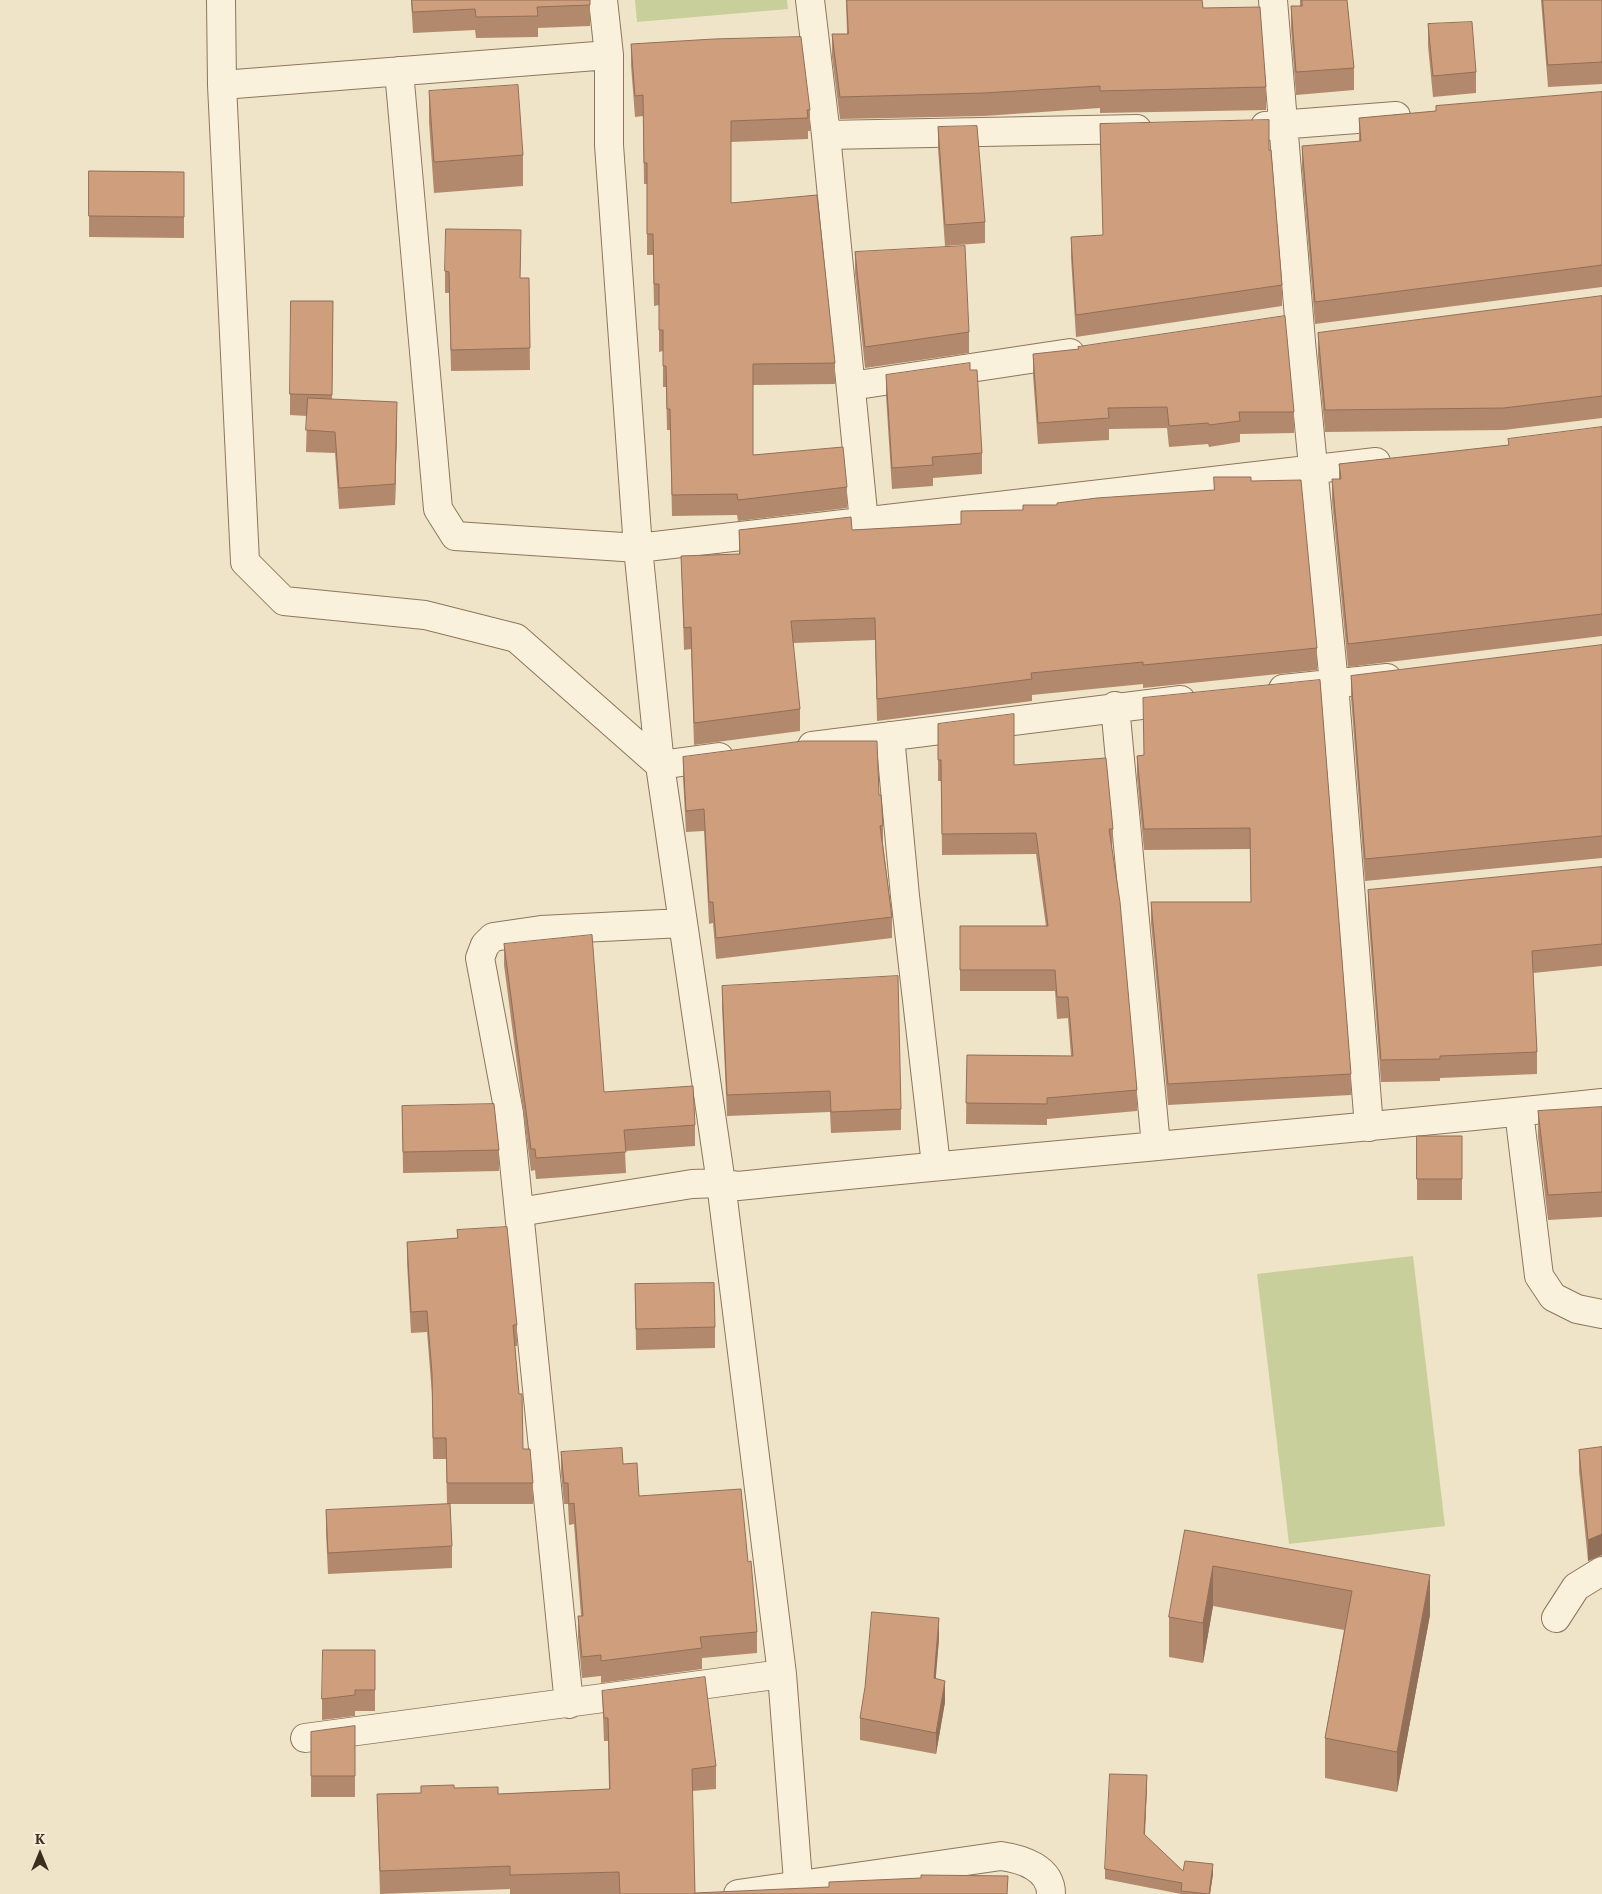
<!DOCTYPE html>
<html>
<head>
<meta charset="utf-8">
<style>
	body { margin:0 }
	#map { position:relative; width:1602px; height:1894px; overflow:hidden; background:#f0e4c8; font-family:"Noto Serif",serif }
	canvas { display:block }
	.north { position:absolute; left:15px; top:1829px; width:50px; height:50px; -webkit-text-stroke:4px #f7eed8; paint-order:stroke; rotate:0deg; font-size:14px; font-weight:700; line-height:20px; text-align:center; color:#3d2e20 }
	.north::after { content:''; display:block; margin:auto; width:18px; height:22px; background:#3d2e20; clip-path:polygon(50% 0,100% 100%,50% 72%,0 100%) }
</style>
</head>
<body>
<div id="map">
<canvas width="1602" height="1894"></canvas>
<div class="north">K</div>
</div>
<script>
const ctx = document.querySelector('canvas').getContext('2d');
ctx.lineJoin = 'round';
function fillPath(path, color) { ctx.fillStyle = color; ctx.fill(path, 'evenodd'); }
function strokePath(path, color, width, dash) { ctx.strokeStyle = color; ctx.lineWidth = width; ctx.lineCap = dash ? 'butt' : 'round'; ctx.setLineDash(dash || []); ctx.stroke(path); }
const green = new Path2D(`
	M 635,0 L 787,0 L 788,9 L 637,22 Z
	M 1413,1256 L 1445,1526 L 1289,1544 L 1257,1274 Z`);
const street = new Path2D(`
	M 221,0 L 222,85 L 245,562 L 284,601 L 425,615 L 516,638 L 660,765 L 719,757
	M 603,0 L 609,55 L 609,145 L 638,548 L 660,765 L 721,1183 L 782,1674 L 799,1894
	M 810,0 L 826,135 L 864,522
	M 1273,0 L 1301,342 L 1334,684 L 1369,1127
	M 399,71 L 438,509 L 455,536 L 638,548 L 1376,462
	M 222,85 L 609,55
	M 1265,126 L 1396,116
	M 826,135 L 1137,129
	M 851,386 L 1070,353
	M 1283,689 L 1387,678
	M 1115,706 L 1156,1146
	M 890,736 L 905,896 L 936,1165
	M 812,746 L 1181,700
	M 1519,1112 L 1539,1276 L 1553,1297 L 1577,1309 L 1602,1314
	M 519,1212 L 692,1184 L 721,1183 L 738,1186 C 1025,1156 1314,1134 1602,1103
	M 1556,1618 L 1576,1587 L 1602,1571
	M 569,1704 L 509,1113 L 480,958 L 485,945 L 493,937 L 541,930 L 683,923
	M 305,1738 L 782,1674
	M 738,1894 L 1001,1856 C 1022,1859 1051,1868 1051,1894`);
const wall = new Path2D(`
	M 411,0 L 590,0 L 590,26 L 538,28 L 538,37 L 476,38 L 475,30 L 413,33 Z
	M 846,0 L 1202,0 L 1203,8 L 1266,87 L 1266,110 L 1100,113 L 1100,108 L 984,116 L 840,119 L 832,57 L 832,34 L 847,34 Z
	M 1300,0 L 1347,0 L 1354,68 L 1354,90 L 1296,95 L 1291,29 L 1291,6 L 1300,6 Z
	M 1541,0 L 1602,0 L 1602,84 L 1548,87 Z
	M 1428,24 L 1476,72 L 1476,93 L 1433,97 L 1428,46 Z
	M 631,44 L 810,110 L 810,131 L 808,131 L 808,139 L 731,142 L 731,203 L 835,363 L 835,384 L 753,385 L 753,455 L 847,487 L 847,508 L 738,521 L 737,515 L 672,516 L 670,430 L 667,430 L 666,387 L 663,387 L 663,351 L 659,352 L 659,305 L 654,306 L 653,255 L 647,255 L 647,184 L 644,184 L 643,116 L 635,117 L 631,65 Z
	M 429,91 L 523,155 L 523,186 L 434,193 L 429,122 Z
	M 1602,92 L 1602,287 L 1315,324 L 1302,168 L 1302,146 L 1359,141 L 1359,118 L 1436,111 L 1436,106 Z
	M 1100,124 L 1269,150 L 1282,285 L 1282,306 L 1076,337 L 1071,258 L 1071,237 L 1103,235 Z
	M 938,127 L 985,222 L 985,243 L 945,246 L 938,148 Z
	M 89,171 L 184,172 L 184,238 L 89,237 Z
	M 521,252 L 520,278 L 529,278 L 530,370 L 451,371 L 449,293 L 445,293 L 445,271 Z
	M 855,252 L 969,332 L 969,353 L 865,368 L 855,273 Z
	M 1602,296 L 1602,418 L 1504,430 L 1325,432 L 1318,356 L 1318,333 Z
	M 333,301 L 332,399 L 397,423 L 395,505 L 339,509 L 335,453 L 306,452 L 307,416 L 290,415 L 290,394 Z
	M 1033,354 L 1294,412 L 1294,433 L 1240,434 L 1240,442 L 1209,447 L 1208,444 L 1169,447 L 1167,428 L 1109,429 L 1109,440 L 1038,444 L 1033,375 Z
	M 970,370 L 982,453 L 982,474 L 933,478 L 933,486 L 892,489 L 886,396 L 886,375 Z
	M 1602,427 L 1602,636 L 1348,667 L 1332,501 L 1332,479 L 1339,479 L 1339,464 L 1508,445 Z
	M 1251,481 L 1317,648 L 1317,670 L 1143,688 L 1143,684 L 1032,695 L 1032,701 L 877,721 L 875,640 L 793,643 L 800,709 L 800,731 L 694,745 L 691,649 L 684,650 L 681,556 L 739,554 L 739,530 L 852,530 L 961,524 L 1023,510 L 1057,505 L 1214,490 Z
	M 1602,645 L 1602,858 L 1365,881 L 1351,698 L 1351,676 Z
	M 1320,680 L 1351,1074 L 1351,1095 L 1168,1105 L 1151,923 L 1151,902 L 1251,902 L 1250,849 L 1144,850 L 1137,777 L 1137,756 L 1144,755 Z
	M 938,724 L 1014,765 L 1113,829 L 1112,850 L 1137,1090 L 1137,1111 L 1047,1119 L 1047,1125 L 966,1124 L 967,1055 L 1071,1056 L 1068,1018 L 1057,1019 L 1055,991 L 960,991 L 960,926 L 1046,926 L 1036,854 L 942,855 L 941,781 L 938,781 Z
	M 683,757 L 879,795 L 883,825 L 883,843 L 892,917 L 892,938 L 716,959 L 713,923 L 709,924 L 704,831 L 686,832 L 683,778 Z
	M 1602,867 L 1602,966 L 1533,973 L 1537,1052 L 1537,1074 L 1440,1078 L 1440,1081 L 1381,1082 L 1368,912 L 1368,890 Z
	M 504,944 L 604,1092 L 695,1125 L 695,1146 L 625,1151 L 626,1173 L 536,1179 L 535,1170 L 531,1171 L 504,965 Z
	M 722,986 L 901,1109 L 901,1130 L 831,1133 L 830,1112 L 727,1116 L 722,1007 Z
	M 402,1106 L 499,1150 L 499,1171 L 403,1173 Z
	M 1602,1107 L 1602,1217 L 1548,1220 L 1538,1137 L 1538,1111 Z
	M 1417,1136 L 1462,1136 L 1462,1200 L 1417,1200 Z
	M 457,1230 L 517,1325 L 517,1346 L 515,1346 L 523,1449 L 533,1483 L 533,1504 L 450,1504 L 452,1546 L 452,1568 L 328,1574 L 326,1532 L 326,1510 L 447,1504 L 446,1459 L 433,1459 L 432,1394 L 427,1332 L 411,1333 L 407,1263 L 407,1242 L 457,1238 Z
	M 635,1284 L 715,1327 L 715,1348 L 636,1350 Z
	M 1602,1447 L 1602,1555 L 1588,1561 L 1579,1471 L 1579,1450 Z
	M 561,1452 L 623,1464 L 639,1496 L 748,1562 L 757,1632 L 757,1653 L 702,1658 L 702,1669 L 601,1683 L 601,1676 L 582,1678 L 578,1637 L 578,1616 L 581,1616 L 574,1524 L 569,1525 L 568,1504 L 564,1504 L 561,1473 Z
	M 1185,1530 L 1430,1615 L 1397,1792 L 1325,1778 L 1325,1738 L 1344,1630 L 1213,1606 L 1203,1663 L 1169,1657 L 1169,1617 Z
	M 939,1639 L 935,1679 L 945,1702 L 936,1754 L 860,1740 L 860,1718 Z
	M 375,1650 L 375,1711 L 355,1711 L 355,1716 L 322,1720 L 322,1699 Z
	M 602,1691 L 716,1766 L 716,1789 L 692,1791 L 695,1893 L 1008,1894 L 510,1894 L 510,1889 L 380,1894 L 377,1794 L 421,1793 L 454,1788 L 498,1794 L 609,1789 L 608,1741 L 604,1741 Z
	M 355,1726 L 355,1797 L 311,1797 L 311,1732 Z
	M 1147,1786 L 1145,1835 L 1183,1871 L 1213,1874 L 1210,1894 L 1181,1894 L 1105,1879 L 1105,1869 Z`);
const shadedWall = new Path2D(`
	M 397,402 L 397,423 L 395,505 L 395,484 Z
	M 1602,1534 L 1602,1555 L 1588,1561 L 1588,1540 Z
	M 1213,1566 L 1213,1606 L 1203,1663 L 1203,1623 Z
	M 1430,1575 L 1430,1615 L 1397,1792 L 1397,1752 Z
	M 939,1618 L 939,1639 L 934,1700 L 934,1678 Z
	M 945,1681 L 945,1702 L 936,1754 L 936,1733 Z
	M 1147,1775 L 1147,1786 L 1144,1845 L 1144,1834 Z
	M 1213,1864 L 1213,1874 L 1210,1894 L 1209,1894 Z`);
const building = new Path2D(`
	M 412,0 L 590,0 L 590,5 L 537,7 L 538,16 L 476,17 L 475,9 L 413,12 Z
	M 847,0 L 1202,0 L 1203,8 L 1260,7 L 1266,87 L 1100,91 L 1100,86 L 984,93 L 840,97 L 832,34 L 848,34 Z
	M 1302,0 L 1347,0 L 1354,68 L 1296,72 L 1291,6 L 1302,6 Z
	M 1543,0 L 1602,0 L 1602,62 L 1548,65 Z
	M 1472,22 L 1476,72 L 1433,76 L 1428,24 Z
	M 801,37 L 810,110 L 807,110 L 808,118 L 731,121 L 731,203 L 817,195 L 835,363 L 753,364 L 753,455 L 843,447 L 847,487 L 738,500 L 737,494 L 672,495 L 670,409 L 667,409 L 666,366 L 663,366 L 663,330 L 659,330 L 659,284 L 654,284 L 653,234 L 647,234 L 647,163 L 644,163 L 643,95 L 635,96 L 631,44 L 714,39 Z
	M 518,85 L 523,155 L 434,162 L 429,91 Z
	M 1602,92 L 1602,265 L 1315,302 L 1302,146 L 1361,141 L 1359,118 L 1436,111 L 1436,106 Z
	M 1269,120 L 1269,150 L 1271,150 L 1282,285 L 1076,315 L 1071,237 L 1103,235 L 1100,124 Z
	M 977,126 L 985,222 L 945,225 L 938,127 Z
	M 89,171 L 184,172 L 184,217 L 89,216 Z
	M 446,229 L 521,230 L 520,278 L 529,278 L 530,348 L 451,350 L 449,272 L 445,271 Z
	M 965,246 L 969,332 L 865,347 L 855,252 Z
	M 1602,296 L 1602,396 L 1504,408 L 1325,410 L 1318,333 Z
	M 291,301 L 333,301 L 332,395 L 290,394 Z
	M 1285,316 L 1294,412 L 1239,412 L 1240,421 L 1209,425 L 1208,423 L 1169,426 L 1167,407 L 1108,408 L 1109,418 L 1038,423 L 1033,354 L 1079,349 L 1078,347 Z
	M 970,363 L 970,370 L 977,370 L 982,453 L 932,457 L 933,465 L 892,468 L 886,375 Z
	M 308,398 L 397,402 L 395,484 L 339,488 L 335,432 L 306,430 Z
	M 1602,427 L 1602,614 L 1348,644 L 1332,479 L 1341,479 L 1339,464 L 1509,445 L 1508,439 Z
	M 1214,477 L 1251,477 L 1251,481 L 1301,480 L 1317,648 L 1143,665 L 1143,662 L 1031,673 L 1032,679 L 877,699 L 875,618 L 791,621 L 800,709 L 694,723 L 691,627 L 684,628 L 681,556 L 740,554 L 739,530 L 851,517 L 852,530 L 961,524 L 961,511 L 1023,510 L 1023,505 L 1057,505 L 1057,503 L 1097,498 L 1214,490 Z
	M 1602,645 L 1602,836 L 1365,859 L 1351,676 Z
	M 1320,680 L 1351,1074 L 1168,1084 L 1151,902 L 1251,902 L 1250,828 L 1144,829 L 1137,756 L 1144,755 L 1143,698 Z
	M 1014,714 L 1014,765 L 1106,758 L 1113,829 L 1109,829 L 1120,902 L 1137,1090 L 1047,1098 L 1047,1104 L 966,1103 L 967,1055 L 1073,1056 L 1068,997 L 1057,997 L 1055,970 L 960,970 L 960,926 L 1048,926 L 1036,833 L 942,834 L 941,760 L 938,760 L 938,724 Z
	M 803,741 L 877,741 L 879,795 L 881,795 L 883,825 L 880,826 L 892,917 L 716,938 L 713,902 L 709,902 L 704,809 L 686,811 L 683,757 Z
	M 1602,867 L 1602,944 L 1532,951 L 1537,1052 L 1440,1056 L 1440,1059 L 1381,1060 L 1368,890 Z
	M 592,935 L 604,1092 L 693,1086 L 695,1125 L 624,1130 L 626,1152 L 536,1158 L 535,1149 L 531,1149 L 504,944 Z
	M 898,976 L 901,1109 L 831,1112 L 830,1091 L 727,1095 L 722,986 Z
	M 494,1104 L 499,1150 L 403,1152 L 402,1106 Z
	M 1602,1107 L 1602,1192 L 1548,1195 L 1538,1111 Z
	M 1417,1136 L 1462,1136 L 1462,1179 L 1417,1179 Z
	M 507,1227 L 516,1316 L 517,1325 L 513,1325 L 519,1394 L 522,1394 L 523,1449 L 530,1449 L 533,1483 L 447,1483 L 446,1438 L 433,1438 L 432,1373 L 427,1311 L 411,1312 L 407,1242 L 458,1238 L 457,1230 Z
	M 714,1283 L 715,1327 L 636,1329 L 635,1284 Z
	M 1602,1447 L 1602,1534 L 1588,1540 L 1579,1450 Z
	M 622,1448 L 623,1464 L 637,1463 L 639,1496 L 741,1489 L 748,1562 L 751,1561 L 757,1632 L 700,1637 L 702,1648 L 601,1661 L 601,1655 L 582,1657 L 578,1616 L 583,1616 L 574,1503 L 569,1504 L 568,1483 L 564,1483 L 561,1452 Z
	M 450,1504 L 452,1546 L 328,1553 L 326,1510 Z
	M 1185,1530 L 1430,1575 L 1397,1752 L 1325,1738 L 1352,1591 L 1213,1566 L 1203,1623 L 1169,1617 Z
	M 872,1612 L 939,1618 L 934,1678 L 945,1681 L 936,1733 L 860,1718 L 865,1687 Z
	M 323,1650 L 375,1650 L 375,1690 L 355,1690 L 355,1695 L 322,1699 Z
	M 705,1677 L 716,1766 L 692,1769 L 695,1893 L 829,1887 L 829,1882 L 921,1878 L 921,1875 L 1008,1876 L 1007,1894 L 620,1894 L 619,1872 L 510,1875 L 510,1866 L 380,1871 L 377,1794 L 421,1793 L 421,1786 L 454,1785 L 454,1788 L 498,1787 L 498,1794 L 610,1789 L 608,1718 L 604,1718 L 602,1691 Z
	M 355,1726 L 355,1776 L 311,1776 L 311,1732 Z
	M 1110,1774 L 1147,1775 L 1144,1834 L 1183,1871 L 1185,1861 L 1213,1864 L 1209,1894 L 1181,1891 L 1182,1883 L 1105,1869 Z`);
fillPath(green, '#c9cf9b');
strokePath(street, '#8d765c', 30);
strokePath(street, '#faf1dc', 28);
fillPath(wall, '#b2896c');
fillPath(shadedWall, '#916f58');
fillPath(building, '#cf9f7d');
strokePath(building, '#916f58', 1);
</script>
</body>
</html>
